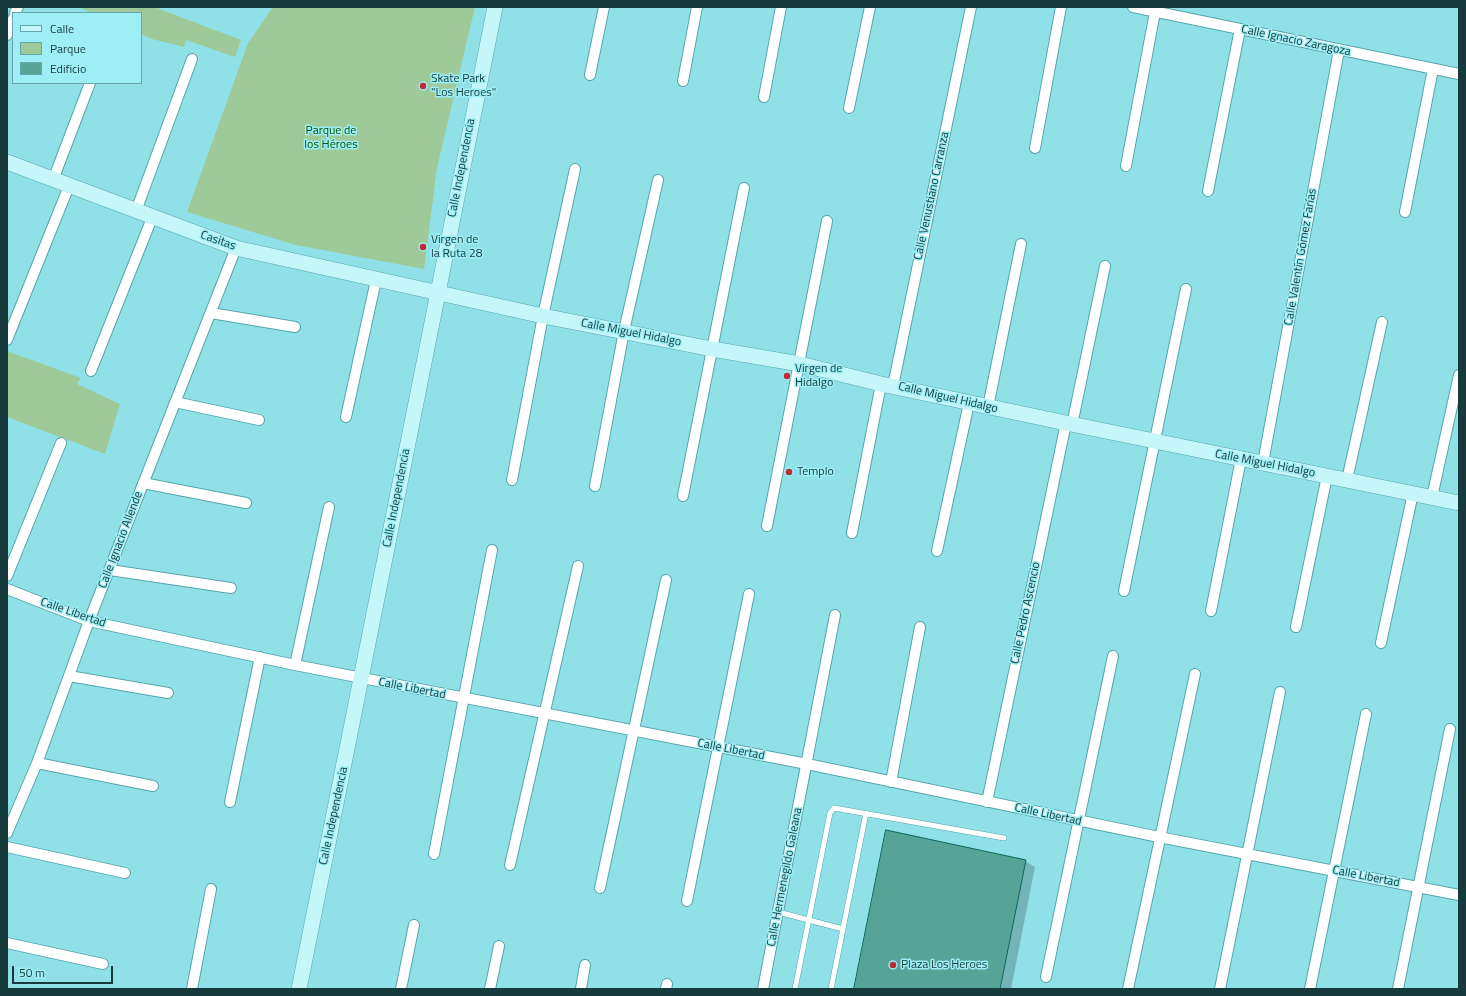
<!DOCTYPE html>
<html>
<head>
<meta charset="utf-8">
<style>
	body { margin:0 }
	#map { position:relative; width:1466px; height:996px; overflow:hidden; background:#8fe1e7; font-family:"Titillium Web",sans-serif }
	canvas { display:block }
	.frame { position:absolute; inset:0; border:8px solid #173a3c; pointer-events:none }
	.legend { position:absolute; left:12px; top:12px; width:130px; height:72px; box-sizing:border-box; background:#9deef5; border:1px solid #67a6ab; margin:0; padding:5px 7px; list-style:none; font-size:12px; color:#173a3c }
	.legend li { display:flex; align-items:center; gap:8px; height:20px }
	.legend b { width:20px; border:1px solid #67a6ab }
	.scale { position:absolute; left:12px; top:966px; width:101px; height:18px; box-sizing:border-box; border:2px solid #173a3c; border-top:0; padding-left:5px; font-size:12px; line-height:14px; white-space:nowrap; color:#173a3c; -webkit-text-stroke:3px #9deef5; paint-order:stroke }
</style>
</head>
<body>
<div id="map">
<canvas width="1466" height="996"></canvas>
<div class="frame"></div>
<ul class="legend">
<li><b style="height:5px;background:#c5f7fa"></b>Calle</li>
<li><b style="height:11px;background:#9eca99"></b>Parque</li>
<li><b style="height:11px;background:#56a497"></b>Edificio</li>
</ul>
<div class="scale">50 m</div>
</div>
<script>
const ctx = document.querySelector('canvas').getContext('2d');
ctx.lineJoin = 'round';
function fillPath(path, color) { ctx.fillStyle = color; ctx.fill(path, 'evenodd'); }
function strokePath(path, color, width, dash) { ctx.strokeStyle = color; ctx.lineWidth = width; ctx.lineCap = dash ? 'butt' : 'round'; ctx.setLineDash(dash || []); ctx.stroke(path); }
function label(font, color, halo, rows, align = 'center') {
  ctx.font = font + ' "Titillium Web",sans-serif'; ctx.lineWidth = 3; ctx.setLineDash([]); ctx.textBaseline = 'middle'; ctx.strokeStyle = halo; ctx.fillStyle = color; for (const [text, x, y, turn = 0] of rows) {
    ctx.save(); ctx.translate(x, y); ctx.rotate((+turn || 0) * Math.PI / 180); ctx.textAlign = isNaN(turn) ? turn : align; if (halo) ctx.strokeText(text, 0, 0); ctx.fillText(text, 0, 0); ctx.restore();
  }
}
const green = new Path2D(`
	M 78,7 L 154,7 L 241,40 L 235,57 L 186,40 L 184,47 L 152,39 L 141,34 L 141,13 L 92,13 Z
	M 273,7 L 475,7 L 437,168 L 424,269 L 296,245 L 187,212 L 248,43 Z
	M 7,351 L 81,378 L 77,384 L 120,404 L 105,454 L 7,417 Z`);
const shadow = new Path2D(`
	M 1025,861 L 1035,867 L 1011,989 L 855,989 Z`);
const building = new Path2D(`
	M 886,830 L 1026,860 L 1000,989 L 854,989 Z`);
const lane = new Path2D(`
	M 778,912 L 843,929
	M 795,989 L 830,813 L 834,808 L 1004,838
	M 831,989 L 866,813`);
const street = new Path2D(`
	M 1133,7 L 1459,74
	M 15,13 L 18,7
	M 7,35 L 13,19
	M 590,75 L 604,7
	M 683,81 L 697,7
	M 764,97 L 781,7
	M 849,108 L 870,7
	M 1035,148 L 1061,7
	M 1126,166 L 1155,12
	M 53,180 L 90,83
	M 1208,191 L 1240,29
	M 136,211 L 192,59
	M 1405,212 L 1433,69
	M 211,313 L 295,327
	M 7,340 L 69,186
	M 91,371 L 152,218
	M 893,386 L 971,7
	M 175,402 L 259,420
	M 988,407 L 1021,244
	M 346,417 L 376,280
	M 1072,425 L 1105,266
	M 1263,463 L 1339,50
	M 512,480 L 543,316 L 575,169
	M 1347,480 L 1382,322
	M 143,483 L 246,503
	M 595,486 L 624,331 L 658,180
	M 683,496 L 744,188
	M 1432,497 L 1459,375
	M 767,526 L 827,221
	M 852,533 L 881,384
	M 937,551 L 969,403
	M 110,570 L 231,588
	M 7,576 L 61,443
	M 7,589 L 89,621 L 295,665 L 807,764 L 1159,837 L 1459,895
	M 1124,591 L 1186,289
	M 1211,611 L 1241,459
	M 1296,627 L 1327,476
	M 1381,643 L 1413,493
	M 295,665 L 329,507
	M 69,676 L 168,693
	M 37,763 L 153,786
	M 891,782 L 920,627
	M 230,802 L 260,657
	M 987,802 L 1066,423
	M 7,833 L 37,763 L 89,621 L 236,248
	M 7,847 L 125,873
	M 434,854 L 492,550
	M 510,865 L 578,566
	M 600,888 L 666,580
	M 687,901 L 749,594
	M 7,943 L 103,964
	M 1046,977 L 1113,656
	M 192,989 L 211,889
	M 401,989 L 414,925
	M 490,989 L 499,946
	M 581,989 L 585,965
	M 666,989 L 667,984
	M 763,989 L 835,615
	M 1128,989 L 1195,674
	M 1220,989 L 1280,692
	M 1310,989 L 1366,714
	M 1398,989 L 1450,729`);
const secondary = new Path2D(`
	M 7,162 L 236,248 L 543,316 L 712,349 L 800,364 L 881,384 L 1066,423 L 1459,503
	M 299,989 L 495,7`);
const markers = [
	[423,86,4,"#bc2b37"],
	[423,247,4,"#bc2b37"],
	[787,376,4,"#bc2b37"],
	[789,472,4,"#bc2b37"],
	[893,965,4,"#bc2b37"]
];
const streetNames = [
	["Calle Ignacio Zaragoza",1296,41,12],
	["Calle Independencia",462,168,-79],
	["Calle Venustiano Carranza",932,196,-78],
	["Casitas",218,241,19],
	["Calle Valentín Gómez Farías",1301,257,-80],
	["Calle Miguel Hidalgo",631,333,11],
	["Calle Miguel Hidalgo",948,398,13],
	["Calle Miguel Hidalgo",1265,464,11],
	["Calle Independencia",397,498,-79],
	["Calle Ignacio Allende",121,540,-69],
	["Calle Libertad",73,613,19],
	["Calle Pedro Ascencio",1026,613,-78],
	["Calle Libertad",412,689,11],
	["Calle Libertad",731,750,11],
	["Calle Libertad",1048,815,12],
	["Calle Independencia",334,816,-78],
	["Calle Hermenegildo Galeana",785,877,-79],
	["Calle Libertad",1366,877,11]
];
const poiNames = [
	["Skate Park",431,79],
	["\"Los Heroes\"",431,93],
	["Virgen de",431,240],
	["la Ruta 28",431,254],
	["Virgen de",795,369],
	["Hidalgo",795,383],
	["Templo",797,472],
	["Plaza Los Heroes",901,965]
];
const parkNames = [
	["Parque de",331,131],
	["los Héroes",331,145]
];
fillPath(green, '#9eca99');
fillPath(shadow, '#0003');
fillPath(building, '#56a497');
strokePath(building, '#0b675c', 1);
strokePath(lane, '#55a6ad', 6);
strokePath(street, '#55a6ad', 12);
strokePath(secondary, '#55a6ad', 16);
strokePath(lane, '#fff', 5);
strokePath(street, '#fff', 10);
strokePath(secondary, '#c5f7fa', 15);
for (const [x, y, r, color] of markers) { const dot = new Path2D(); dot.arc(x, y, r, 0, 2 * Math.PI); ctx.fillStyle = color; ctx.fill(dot); strokePath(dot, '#9deef5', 1.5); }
label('12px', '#173a3c', '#9deef5', streetNames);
label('12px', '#173a3c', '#9deef5', poiNames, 'left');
label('12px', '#055200', '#9deef5', parkNames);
</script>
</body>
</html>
